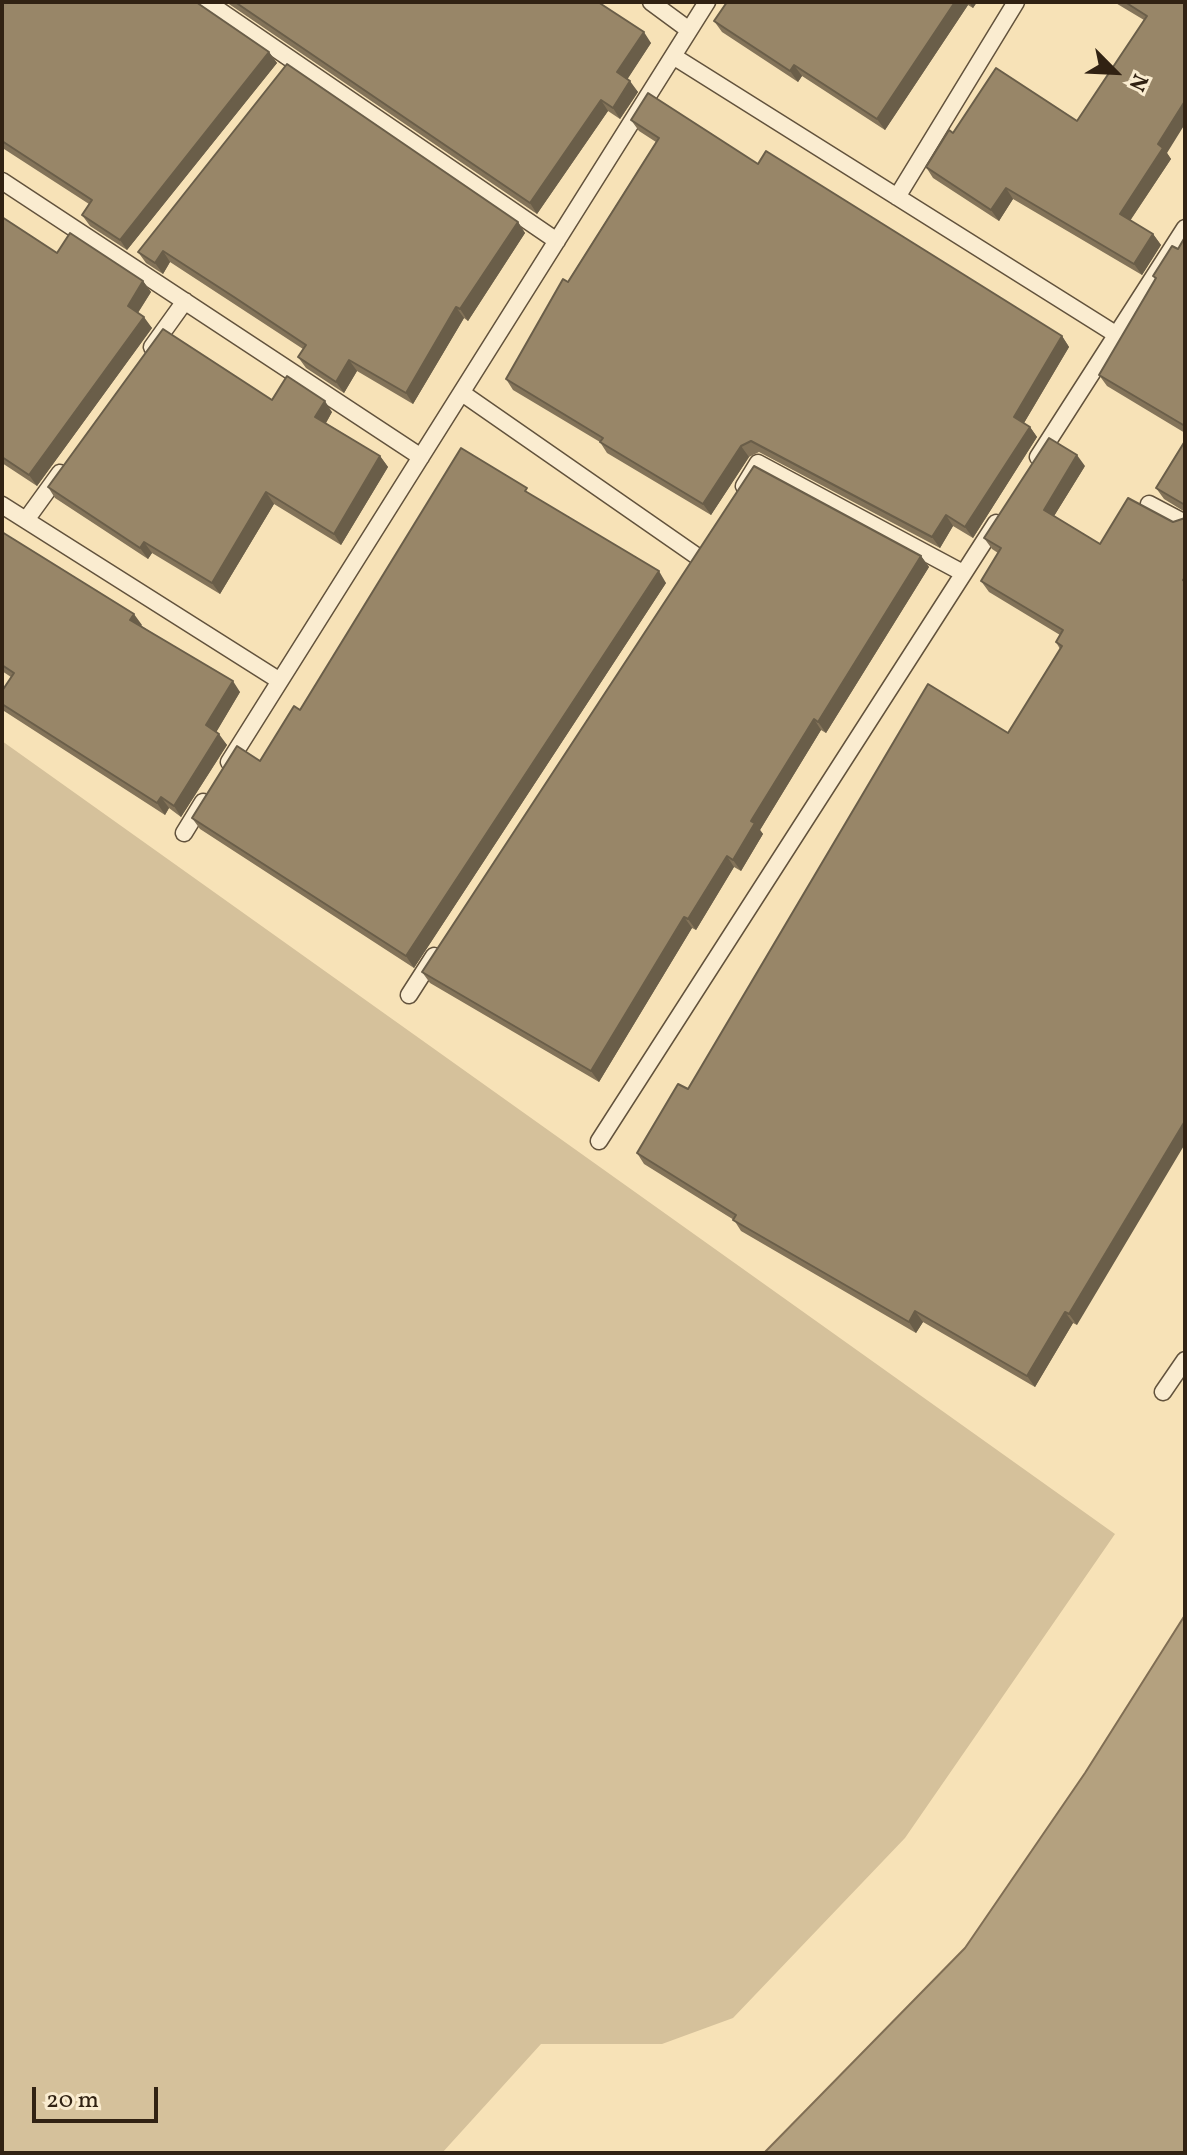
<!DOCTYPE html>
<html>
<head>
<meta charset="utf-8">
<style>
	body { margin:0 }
	#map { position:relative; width:1187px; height:2155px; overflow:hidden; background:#f7e2b7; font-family:Vollkorn,serif }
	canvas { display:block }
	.frame { position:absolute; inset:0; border:4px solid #312213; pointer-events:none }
	.north { position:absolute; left:1075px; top:32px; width:80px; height:80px; -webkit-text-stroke:6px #faecd0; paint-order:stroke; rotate:114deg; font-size:22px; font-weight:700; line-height:32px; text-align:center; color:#312213 }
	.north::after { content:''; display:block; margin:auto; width:28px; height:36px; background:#312213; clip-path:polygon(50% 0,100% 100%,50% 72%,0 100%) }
	.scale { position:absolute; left:32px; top:2087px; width:126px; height:36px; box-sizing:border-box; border:4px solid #312213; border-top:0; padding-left:10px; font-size:24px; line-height:28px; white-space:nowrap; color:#312213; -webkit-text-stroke:6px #faecd0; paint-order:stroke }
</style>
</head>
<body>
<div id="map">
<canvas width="1187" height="2155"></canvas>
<div class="frame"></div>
<div class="north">N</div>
<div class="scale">20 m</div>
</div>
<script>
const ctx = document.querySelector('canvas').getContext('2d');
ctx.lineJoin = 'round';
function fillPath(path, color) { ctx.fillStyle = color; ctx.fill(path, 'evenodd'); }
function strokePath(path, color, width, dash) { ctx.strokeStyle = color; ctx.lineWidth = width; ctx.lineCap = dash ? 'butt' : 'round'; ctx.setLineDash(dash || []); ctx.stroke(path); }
const green = new Path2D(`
	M 2,741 L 1115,1534 L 905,1838 L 733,2018 L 662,2044 L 541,2044 L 442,2153 L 2,2153 Z`);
const water = new Path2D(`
	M 1185,1615 L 1185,2153 L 764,2153 L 965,1948 L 1085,1773 Z`);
const service = new Path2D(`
	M 207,2 L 557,241
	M 651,2 L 689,30
	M 673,56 L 1117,335
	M 2,181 L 421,457
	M 897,197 L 1016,2
	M 152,347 L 185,301
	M 462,393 L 698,557
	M 1038,457 L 1185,228
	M 744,486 L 758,463 L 963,573
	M 1149,504 L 1185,523
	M 2,505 L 280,681
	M 26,520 L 60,473
	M 229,762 L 707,2
	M 184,833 L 203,802
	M 409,995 L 434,956
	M 599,1141 L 996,523
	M 1163,1392 L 1185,1360`);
const wall = new Path2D(`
	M 2,2 L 269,52 L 277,63 L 127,250 L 90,226 L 82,215 L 89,204 L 4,149 L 2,153 Z
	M 226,2 L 598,2 L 651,43 L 627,79 L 638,92 L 620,119 L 608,111 L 537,214 Z
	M 727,2 L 977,2 L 973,8 L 968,5 L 885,130 L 802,76 L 798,82 L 722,32 L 714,21 Z
	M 1114,2 L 1185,2 L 1167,153 L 1171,159 L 1130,221 L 1153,234 L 1161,245 L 1142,275 L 1013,199 L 999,221 L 933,178 L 926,167 L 953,133 L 1077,121 L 1144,20 Z
	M 631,120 L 758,164 L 1062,336 L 1069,347 L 1024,423 L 1030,427 L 1037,437 L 973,538 L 953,526 L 940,548 L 759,452 L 749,457 L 711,515 L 607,453 L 600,442 L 513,390 L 506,379 L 656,142 L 639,131 Z
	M 2,217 L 57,253 L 143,281 L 151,292 L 138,313 L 152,328 L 37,486 L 2,463 Z
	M 518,222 L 525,233 L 468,321 L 464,318 L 413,404 L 357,371 L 344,393 L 306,368 L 298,357 L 303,349 L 170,262 L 163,274 L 146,263 L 138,252 Z
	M 1185,237 L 1185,433 L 1107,386 L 1099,375 L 1155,279 L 1153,276 L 1178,249 Z
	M 272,400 L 332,412 L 326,423 L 380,456 L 388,467 L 341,545 L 274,504 L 220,594 L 152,553 L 148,559 L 55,498 L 48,487 Z
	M 1185,441 L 1185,512 L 1164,499 L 1156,488 Z
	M 1085,466 L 1054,516 L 1100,544 L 1077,1325 L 1073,1323 L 1035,1387 L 923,1322 L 916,1333 L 741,1231 L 734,1220 L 644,1164 L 637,1153 L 688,1089 L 1008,733 L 1060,649 L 1056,642 L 1060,635 L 989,592 L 981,581 L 998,553 L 992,549 L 984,538 Z
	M 532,495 L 666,583 L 414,968 L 200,829 L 192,818 L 260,761 L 300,710 Z
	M 2,532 L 240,692 L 216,732 L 227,745 L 181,817 L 169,808 L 165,815 L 4,711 L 2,708 L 2,691 L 11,677 L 2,671 Z
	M 921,556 L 929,567 L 826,733 L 821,730 L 760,830 L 763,834 L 741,871 L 734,867 L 696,930 L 692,928 L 599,1082 L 430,983 L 422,972 Z`);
const shadedWall = new Path2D(`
	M 955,2 L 966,2 L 968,5 L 885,130 L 877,119 Z
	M 969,2 L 977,2 L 973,8 Z
	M 644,32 L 651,43 L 625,83 L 617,72 Z
	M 269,52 L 277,63 L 127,250 L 120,240 Z
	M 794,65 L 802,76 L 798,82 L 790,71 Z
	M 630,81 L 638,92 L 620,119 L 613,108 Z
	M 601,100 L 608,111 L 537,214 L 530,203 Z
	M 1185,101 L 1185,124 L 1167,153 L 1171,159 L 1127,225 L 1120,214 L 1158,144 Z
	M 1006,188 L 1013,199 L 999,221 L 991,210 Z
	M 518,222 L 525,233 L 468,321 L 460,309 Z
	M 1153,234 L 1161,245 L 1142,275 L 1134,264 Z
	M 163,251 L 170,262 L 163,274 L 155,263 Z
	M 143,281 L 151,292 L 135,317 L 128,306 Z
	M 456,307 L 464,318 L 413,404 L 406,393 Z
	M 144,317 L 152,328 L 37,486 L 29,475 Z
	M 1062,336 L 1069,347 L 1021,428 L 1014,417 Z
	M 349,360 L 357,371 L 344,393 L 336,382 Z
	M 325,401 L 332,412 L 323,428 L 315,417 Z
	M 1030,427 L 1037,437 L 973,538 L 965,527 Z
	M 741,446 L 749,457 L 711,515 L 703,504 Z
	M 1077,455 L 1085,466 L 1051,521 L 1044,510 Z
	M 380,456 L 388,467 L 341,545 L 334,534 Z
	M 266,492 L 274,504 L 220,594 L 212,583 Z
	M 946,515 L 953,526 L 940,548 L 932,537 Z
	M 144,542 L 152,553 L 148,559 L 140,548 Z
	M 921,556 L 929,567 L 826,733 L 818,722 Z
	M 659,571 L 666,583 L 414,968 L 406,956 Z
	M 134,614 L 142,625 L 138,631 L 130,620 Z
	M 233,681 L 240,692 L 214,736 L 206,725 Z
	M 814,719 L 821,730 L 760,830 L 763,834 L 741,871 L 733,860 L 751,821 Z
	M 219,734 L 227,745 L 181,817 L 174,806 Z
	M 161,797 L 169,808 L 165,815 L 157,803 Z
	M 727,856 L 734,867 L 696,930 L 688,919 Z
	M 684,917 L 692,928 L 599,1082 L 591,1071 Z
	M 1185,1121 L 1185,1144 L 1077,1325 L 1069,1314 Z
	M 915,1311 L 923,1322 L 916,1333 L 909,1322 Z
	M 1065,1312 L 1073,1323 L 1035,1387 L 1027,1376 Z`);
const building = new Path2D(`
	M 2,2 L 196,2 L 269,52 L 120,240 L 82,215 L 92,200 L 2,141 Z
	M 235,2 L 598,2 L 644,32 L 617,72 L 630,81 L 613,108 L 601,100 L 530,203 Z
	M 727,2 L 955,2 L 877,119 L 794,65 L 790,71 L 714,21 Z
	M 1125,2 L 1185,2 L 1185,101 L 1158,144 L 1163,148 L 1120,214 L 1153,234 L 1134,264 L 1006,188 L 991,210 L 926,167 L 949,130 L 953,133 L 996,68 L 1077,121 L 1147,16 Z
	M 287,64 L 518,222 L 460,309 L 456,307 L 406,393 L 349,360 L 336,382 L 298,357 L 306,345 L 234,297 L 163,251 L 155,263 L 138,252 Z
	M 648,93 L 758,164 L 766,151 L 1062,336 L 1014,417 L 1030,427 L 965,527 L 946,515 L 932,537 L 751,441 L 741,446 L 703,504 L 600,442 L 603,438 L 506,379 L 563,279 L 568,282 L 659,138 L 631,120 Z
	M 2,217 L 57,253 L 70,233 L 143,281 L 128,306 L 144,317 L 29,475 L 2,457 Z
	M 1185,237 L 1185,426 L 1099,375 L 1156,278 L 1153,276 L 1172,246 L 1178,249 Z
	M 163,329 L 272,400 L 287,376 L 325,401 L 315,417 L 380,456 L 334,534 L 266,492 L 212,583 L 144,542 L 140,548 L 48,487 Z
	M 1049,438 L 1077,455 L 1044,510 L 1100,544 L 1128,498 L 1173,522 L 1185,518 L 1185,577 L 1183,580 L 1185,582 L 1185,1121 L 1069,1314 L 1065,1312 L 1027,1376 L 915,1311 L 909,1322 L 733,1220 L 736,1215 L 637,1153 L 678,1084 L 688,1089 L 928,684 L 1008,733 L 1062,646 L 1056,642 L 1063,630 L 981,581 L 1001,548 L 984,538 Z
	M 1185,441 L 1185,505 L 1156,488 Z
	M 461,448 L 527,488 L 525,491 L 659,571 L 406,956 L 192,818 L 237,746 L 260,761 L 294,706 L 300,710 Z
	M 754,466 L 921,556 L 818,722 L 814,719 L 751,821 L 755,823 L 733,860 L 727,856 L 688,919 L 684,917 L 591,1071 L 422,972 Z
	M 2,532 L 134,614 L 130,620 L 233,681 L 206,725 L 219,734 L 174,806 L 161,797 L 157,803 L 2,704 L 2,691 L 14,673 L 2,665 Z`);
fillPath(green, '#d5c19b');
fillPath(water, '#b4a17f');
strokePath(water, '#806e54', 2);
strokePath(service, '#62523c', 19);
strokePath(service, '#faecd0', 16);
fillPath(wall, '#837359');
fillPath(shadedWall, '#6a5e49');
fillPath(building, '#988668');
strokePath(building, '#6a5e49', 2);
</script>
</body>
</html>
